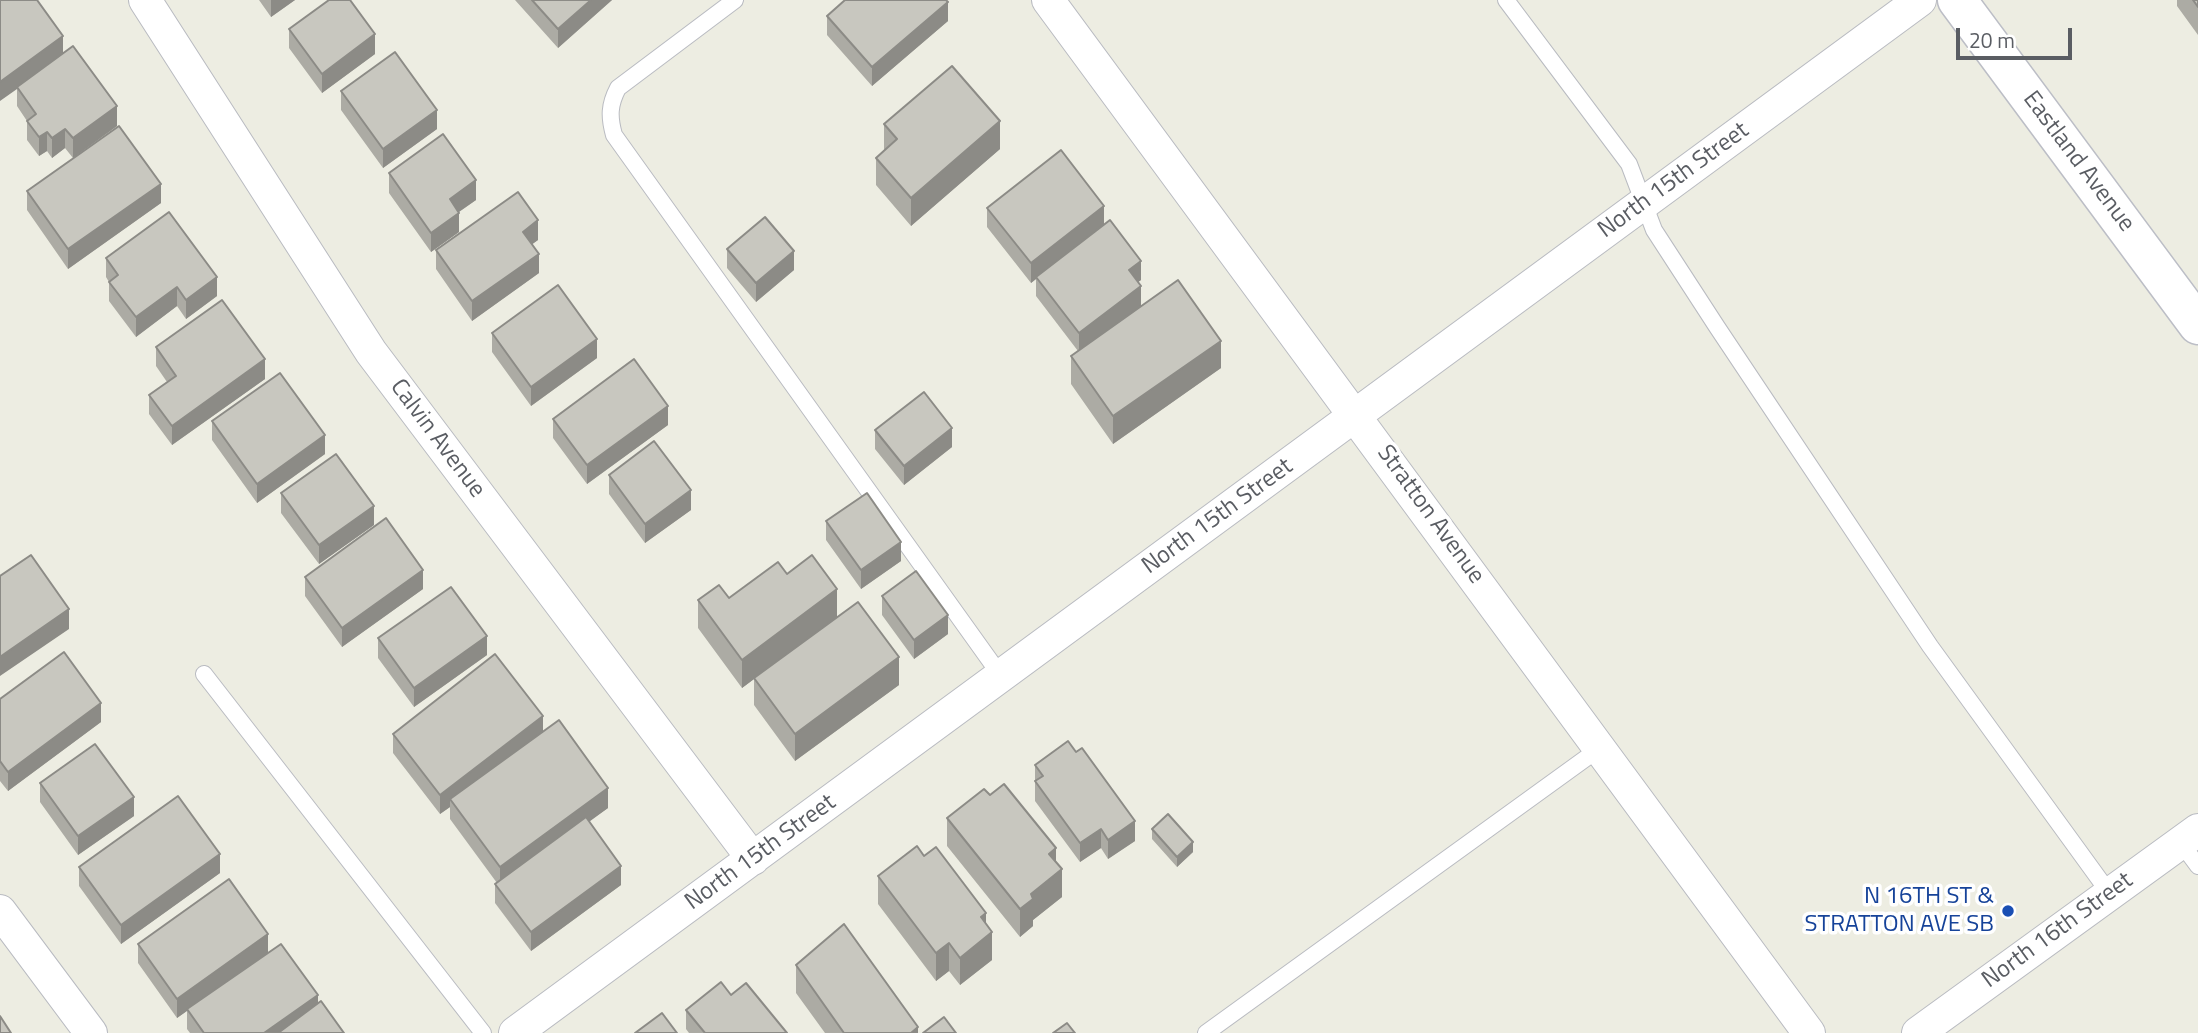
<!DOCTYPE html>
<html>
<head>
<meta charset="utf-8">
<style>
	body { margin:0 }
	#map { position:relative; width:2198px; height:1033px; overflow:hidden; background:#edede2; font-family:"Titillium Web",sans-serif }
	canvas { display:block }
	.scale { position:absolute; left:1956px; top:28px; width:116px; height:32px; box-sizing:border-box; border:4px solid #5a5d63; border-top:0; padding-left:9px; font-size:21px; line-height:24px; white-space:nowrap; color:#5a5d63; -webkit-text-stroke:5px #fff; paint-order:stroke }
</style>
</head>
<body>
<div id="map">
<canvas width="2198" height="1033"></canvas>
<div class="scale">20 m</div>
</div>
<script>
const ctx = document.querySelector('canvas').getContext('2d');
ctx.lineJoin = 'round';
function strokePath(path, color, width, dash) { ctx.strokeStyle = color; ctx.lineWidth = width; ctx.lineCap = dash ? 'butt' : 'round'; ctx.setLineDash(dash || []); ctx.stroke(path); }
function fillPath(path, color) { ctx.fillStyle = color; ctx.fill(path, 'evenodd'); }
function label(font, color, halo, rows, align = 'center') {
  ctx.font = font + ' "Titillium Web",sans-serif'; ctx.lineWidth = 7; ctx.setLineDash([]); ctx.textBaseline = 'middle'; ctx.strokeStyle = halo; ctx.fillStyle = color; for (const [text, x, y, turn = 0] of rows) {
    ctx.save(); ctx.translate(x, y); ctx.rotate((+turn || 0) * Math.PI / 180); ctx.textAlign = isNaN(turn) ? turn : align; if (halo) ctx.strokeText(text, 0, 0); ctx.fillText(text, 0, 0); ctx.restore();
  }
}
const lane = new Path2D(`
	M 735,0 L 618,88 C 609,105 609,117 614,135 L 1001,676
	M 1506,0 L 1629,164 L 1654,230 L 1717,327 L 1930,646 L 2110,894
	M 204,674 L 483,1033
	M 2181,843 L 2198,866
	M 1206,1033 L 1600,748`);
const street = new Path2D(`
	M 145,0 L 371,352 L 753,859
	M 1048,0 L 1809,1033
	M 0,911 L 91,1033
	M 515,1033 L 1920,0
	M 1918,1033 L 2198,830`);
const secondary = new Path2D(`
	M 1957,0 L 2198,325`);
const wall = new Path2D(`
	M 0,0 L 63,53 L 117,126 L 73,158 L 65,148 L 52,158 L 47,151 L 39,156 L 27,140 L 27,121 L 17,106 L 17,89 Z
	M 259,0 L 295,0 L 271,17 Z
	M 515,0 L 612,0 L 558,48 Z
	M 2177,0 L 2198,0 L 2198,35 L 2177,6 Z
	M 827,16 L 948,21 L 872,86 L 827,35 Z
	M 289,29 L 375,54 L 322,93 L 289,48 Z
	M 341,91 L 437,129 L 383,168 L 341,110 Z
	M 884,124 L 1000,149 L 911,226 L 876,185 L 876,158 L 884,150 Z
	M 389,173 L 476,200 L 459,212 L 459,232 L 431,252 L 389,193 Z
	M 27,191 L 161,203 L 68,269 L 27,210 Z
	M 987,208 L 1104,224 L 1141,280 L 1138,282 L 1141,306 L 1126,317 L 1221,368 L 1113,444 L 1071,384 L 1071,356 L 1078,351 L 1036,296 L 1036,279 L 1031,283 L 987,227 Z
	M 538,240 L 532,244 L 539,273 L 472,321 L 436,269 L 436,250 Z
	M 727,249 L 794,270 L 756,302 L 727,268 Z
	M 106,258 L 217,296 L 186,319 L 177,306 L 136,337 L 109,301 L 109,282 L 106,277 Z
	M 492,333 L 597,358 L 531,406 L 492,352 Z
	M 156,347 L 265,379 L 172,445 L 149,414 L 149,395 L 167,382 L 156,366 Z
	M 553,419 L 668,425 L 587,484 L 553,438 Z
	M 212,421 L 325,454 L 257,503 L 212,440 Z
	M 875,430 L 952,447 L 904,485 L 875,449 Z
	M 609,475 L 691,510 L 645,543 L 609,494 Z
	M 281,493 L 374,525 L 319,564 L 281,513 Z
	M 826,521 L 901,561 L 861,589 L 826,540 Z
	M 787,574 L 837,617 L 899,685 L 795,761 L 754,705 L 754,679 L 742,688 L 698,628 L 698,600 L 729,598 Z
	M 305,577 L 423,589 L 342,647 L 305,596 Z
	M 882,596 L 948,634 L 914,659 L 882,615 Z
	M 378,638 L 487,655 L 414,707 L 378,658 Z
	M 0,699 L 101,722 L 8,791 L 0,781 Z
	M 543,732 L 608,808 L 589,821 L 621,885 L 531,951 L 495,903 L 495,884 L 497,883 L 450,819 L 450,807 L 440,814 L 393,753 L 393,734 Z
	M 1035,765 L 1135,841 L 1108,859 L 1101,848 L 1080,862 L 1035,801 Z
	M 40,783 L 134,816 L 78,855 L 40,802 Z
	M 990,795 L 1056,862 L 1062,897 L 1033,920 L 1033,926 L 1020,937 L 947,846 L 947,818 Z
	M 1152,829 L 1193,852 L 1177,867 L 1152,839 Z
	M 924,856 L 986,925 L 992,960 L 960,985 L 949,971 L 936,981 L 878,904 L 878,876 Z
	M 79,867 L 220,873 L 121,944 L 79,886 Z
	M 138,944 L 268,952 L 318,1003 L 344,1033 L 190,1033 L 187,1029 L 187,1011 L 177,1018 L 138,963 Z
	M 796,965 L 918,1033 L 825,1033 L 796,993 Z
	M 731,995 L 787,1033 L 689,1033 L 686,1029 L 686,1010 Z`);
const shadedWall = new Path2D(`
	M 271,0 L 295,0 L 271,17 Z
	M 591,0 L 612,0 L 558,48 L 558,29 Z
	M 948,2 L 948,21 L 872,86 L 872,67 Z
	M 375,34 L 375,54 L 322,93 L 322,74 Z
	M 63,36 L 63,55 L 17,87 L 17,89 L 0,101 L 0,82 Z
	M 117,106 L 117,126 L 73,158 L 73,138 Z
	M 437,110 L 437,129 L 383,168 L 383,149 Z
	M 1000,121 L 1000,149 L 911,226 L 911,198 Z
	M 65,129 L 65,148 L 52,158 L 52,138 Z
	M 47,132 L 47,151 L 39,156 L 39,137 Z
	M 476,180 L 476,200 L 450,218 L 450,199 Z
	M 161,184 L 161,203 L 68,269 L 68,249 Z
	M 1104,206 L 1104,225 L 1036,277 L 1036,279 L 1031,283 L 1031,263 Z
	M 459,213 L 459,232 L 431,252 L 431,233 Z
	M 538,220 L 538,240 L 523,251 L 523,232 Z
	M 794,251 L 794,270 L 756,302 L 756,283 Z
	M 539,254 L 539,273 L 472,321 L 472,301 Z
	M 1141,261 L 1141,280 L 1129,289 L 1129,270 Z
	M 217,277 L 217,296 L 186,319 L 186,300 Z
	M 1141,286 L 1141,306 L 1079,353 L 1079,333 Z
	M 177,287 L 177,306 L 136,337 L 136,317 Z
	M 597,339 L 597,358 L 531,406 L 531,387 Z
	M 1221,341 L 1221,368 L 1113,444 L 1113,416 Z
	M 265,359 L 265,379 L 172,445 L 172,426 Z
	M 668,406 L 668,425 L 587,484 L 587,465 Z
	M 952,428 L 952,447 L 904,485 L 904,466 Z
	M 325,435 L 325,454 L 257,503 L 257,484 Z
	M 691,490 L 691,510 L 645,543 L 645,524 Z
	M 374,506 L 374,525 L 319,564 L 319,545 Z
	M 901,542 L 901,561 L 861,589 L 861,570 Z
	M 423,570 L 423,589 L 342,647 L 342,628 Z
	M 837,589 L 837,617 L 742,688 L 742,660 Z
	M 69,609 L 69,629 L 0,676 L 0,657 Z
	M 948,615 L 948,634 L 914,659 L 914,640 Z
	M 487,636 L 487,655 L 414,707 L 414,688 Z
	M 899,657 L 899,685 L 795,761 L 795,734 Z
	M 101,703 L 101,722 L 8,791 L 8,772 Z
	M 543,716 L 543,735 L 450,799 L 450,807 L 440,814 L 440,795 Z
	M 608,788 L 608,808 L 500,887 L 500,867 Z
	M 134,797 L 134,816 L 78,855 L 78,836 Z
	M 1135,821 L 1135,841 L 1108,859 L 1108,840 Z
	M 1101,829 L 1101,848 L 1080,862 L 1080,843 Z
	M 1193,842 L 1193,852 L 1177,867 L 1177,857 Z
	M 1056,848 L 1056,874 L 1062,869 L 1062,897 L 1033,920 L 1033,926 L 1020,937 L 1020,909 L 1031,894 L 1049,854 Z
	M 220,854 L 220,873 L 121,944 L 121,925 Z
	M 621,866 L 621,885 L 531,951 L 531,932 Z
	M 986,913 L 986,937 L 992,932 L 992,960 L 960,985 L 960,958 L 981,917 Z
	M 268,934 L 268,953 L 177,1018 L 177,999 Z
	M 949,943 L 949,971 L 936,981 L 936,953 Z
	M 318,995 L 318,1015 L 292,1033 L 264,1033 Z
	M 918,1027 L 918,1033 L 911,1033 Z`);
const building = new Path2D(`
	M 0,0 L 37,0 L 63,36 L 0,82 Z
	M 329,0 L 350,0 L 375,34 L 322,74 L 289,29 Z
	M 532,0 L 591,0 L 558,29 Z
	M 845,0 L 946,0 L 948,2 L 872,67 L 827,16 Z
	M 2193,0 L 2198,0 L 2198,7 Z
	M 73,46 L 117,106 L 73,138 L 65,129 L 52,138 L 47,132 L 39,137 L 27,121 L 36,114 L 17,87 Z
	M 395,52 L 437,110 L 383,149 L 341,91 Z
	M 952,66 L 1000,121 L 911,198 L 876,158 L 897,139 L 884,124 Z
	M 119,126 L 161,184 L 68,249 L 27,191 Z
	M 443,134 L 476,180 L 450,199 L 459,213 L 431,233 L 389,173 Z
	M 1061,150 L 1104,206 L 1031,263 L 987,208 Z
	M 518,192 L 538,220 L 523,232 L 539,254 L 472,301 L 436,250 Z
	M 169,212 L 217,277 L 186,300 L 177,287 L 136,317 L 109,282 L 118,275 L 106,258 Z
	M 765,217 L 794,251 L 756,283 L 727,249 Z
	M 1110,220 L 1141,261 L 1129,270 L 1141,286 L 1079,333 L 1036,277 Z
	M 1178,280 L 1221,341 L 1113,416 L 1071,356 Z
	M 558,285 L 597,339 L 531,387 L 492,333 Z
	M 222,300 L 265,359 L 172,426 L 149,395 L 176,376 L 156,347 Z
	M 634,359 L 668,406 L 587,465 L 553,419 Z
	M 280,373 L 325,435 L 257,484 L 212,421 Z
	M 924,392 L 952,428 L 904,466 L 875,430 Z
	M 654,441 L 691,490 L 645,524 L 609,475 Z
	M 336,454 L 374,506 L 319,545 L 281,493 Z
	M 867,493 L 901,542 L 861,570 L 826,521 Z
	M 386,518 L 423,570 L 342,628 L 305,577 Z
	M 31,555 L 69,609 L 0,657 L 0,576 Z
	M 812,555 L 837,589 L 742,660 L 698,600 L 719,585 L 729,598 L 778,562 L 787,574 Z
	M 916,571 L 948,615 L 914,640 L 882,596 Z
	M 451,587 L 487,636 L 414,688 L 378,638 Z
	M 858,602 L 899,657 L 795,734 L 754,678 Z
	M 64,652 L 101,703 L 8,772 L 0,761 L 0,699 Z
	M 495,654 L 543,716 L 440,795 L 393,734 Z
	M 559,720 L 608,788 L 500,867 L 450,799 Z
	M 1068,741 L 1076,752 L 1082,748 L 1135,821 L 1108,840 L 1101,829 L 1080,843 L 1035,781 L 1043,776 L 1035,765 Z
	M 95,744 L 134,797 L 78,836 L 40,783 Z
	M 1004,784 L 1056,848 L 1049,854 L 1062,869 L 1031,894 L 1033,899 L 1020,909 L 947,818 L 984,789 L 990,795 Z
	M 178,796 L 220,854 L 121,925 L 79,867 Z
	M 1168,814 L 1193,842 L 1177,857 L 1152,829 Z
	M 586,817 L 621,866 L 531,932 L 495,884 Z
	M 917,846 L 924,856 L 936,847 L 986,913 L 981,917 L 992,932 L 960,958 L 949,943 L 936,953 L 878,876 Z
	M 229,879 L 268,934 L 177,999 L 138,944 Z
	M 844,924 L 918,1027 L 911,1033 L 844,1033 L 796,965 Z
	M 281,944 L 318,995 L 264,1033 L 204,1033 L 187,1009 Z
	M 721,982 L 731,995 L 746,983 L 787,1033 L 705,1033 L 686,1010 Z
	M 321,1001 L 344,1033 L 278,1033 Z
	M 662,1013 L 677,1033 L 635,1033 Z
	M 0,1016 L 11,1033 L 0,1033 Z
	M 944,1017 L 956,1033 L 923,1033 Z
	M 1067,1023 L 1075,1033 L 1053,1033 Z`);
const markers = [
	[2008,911,7,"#1a4fb4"]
];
const streetNames = [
	["Eastland Avenue",2078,162,53],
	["North 15th Street",1674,181,-36],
	["Calvin Avenue",437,439,53],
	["Stratton Avenue",1430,515,54],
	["North 15th Street",1218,517,-36],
	["North 15th Street",761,853,-36],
	["North 16th Street",2058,931,-36]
];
const transitNames = [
	["N 16TH ST &",1994,897],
	["STRATTON AVE SB",1994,925]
];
strokePath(lane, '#b9bbc1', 18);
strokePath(street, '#b9bbc1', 34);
strokePath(secondary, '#bcbec6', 41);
strokePath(lane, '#fff', 16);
strokePath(street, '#fff', 32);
strokePath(secondary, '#fff', 38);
fillPath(wall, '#acaba4');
fillPath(shadedWall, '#8c8b86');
fillPath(building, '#c8c7bf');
strokePath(building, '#8c8b86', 2);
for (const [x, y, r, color] of markers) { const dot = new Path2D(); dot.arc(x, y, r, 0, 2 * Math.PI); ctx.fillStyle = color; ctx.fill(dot); strokePath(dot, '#fff', 2.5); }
label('24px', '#5a5d63', '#fff', streetNames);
label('24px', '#164399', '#fff', transitNames, 'right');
</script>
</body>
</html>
